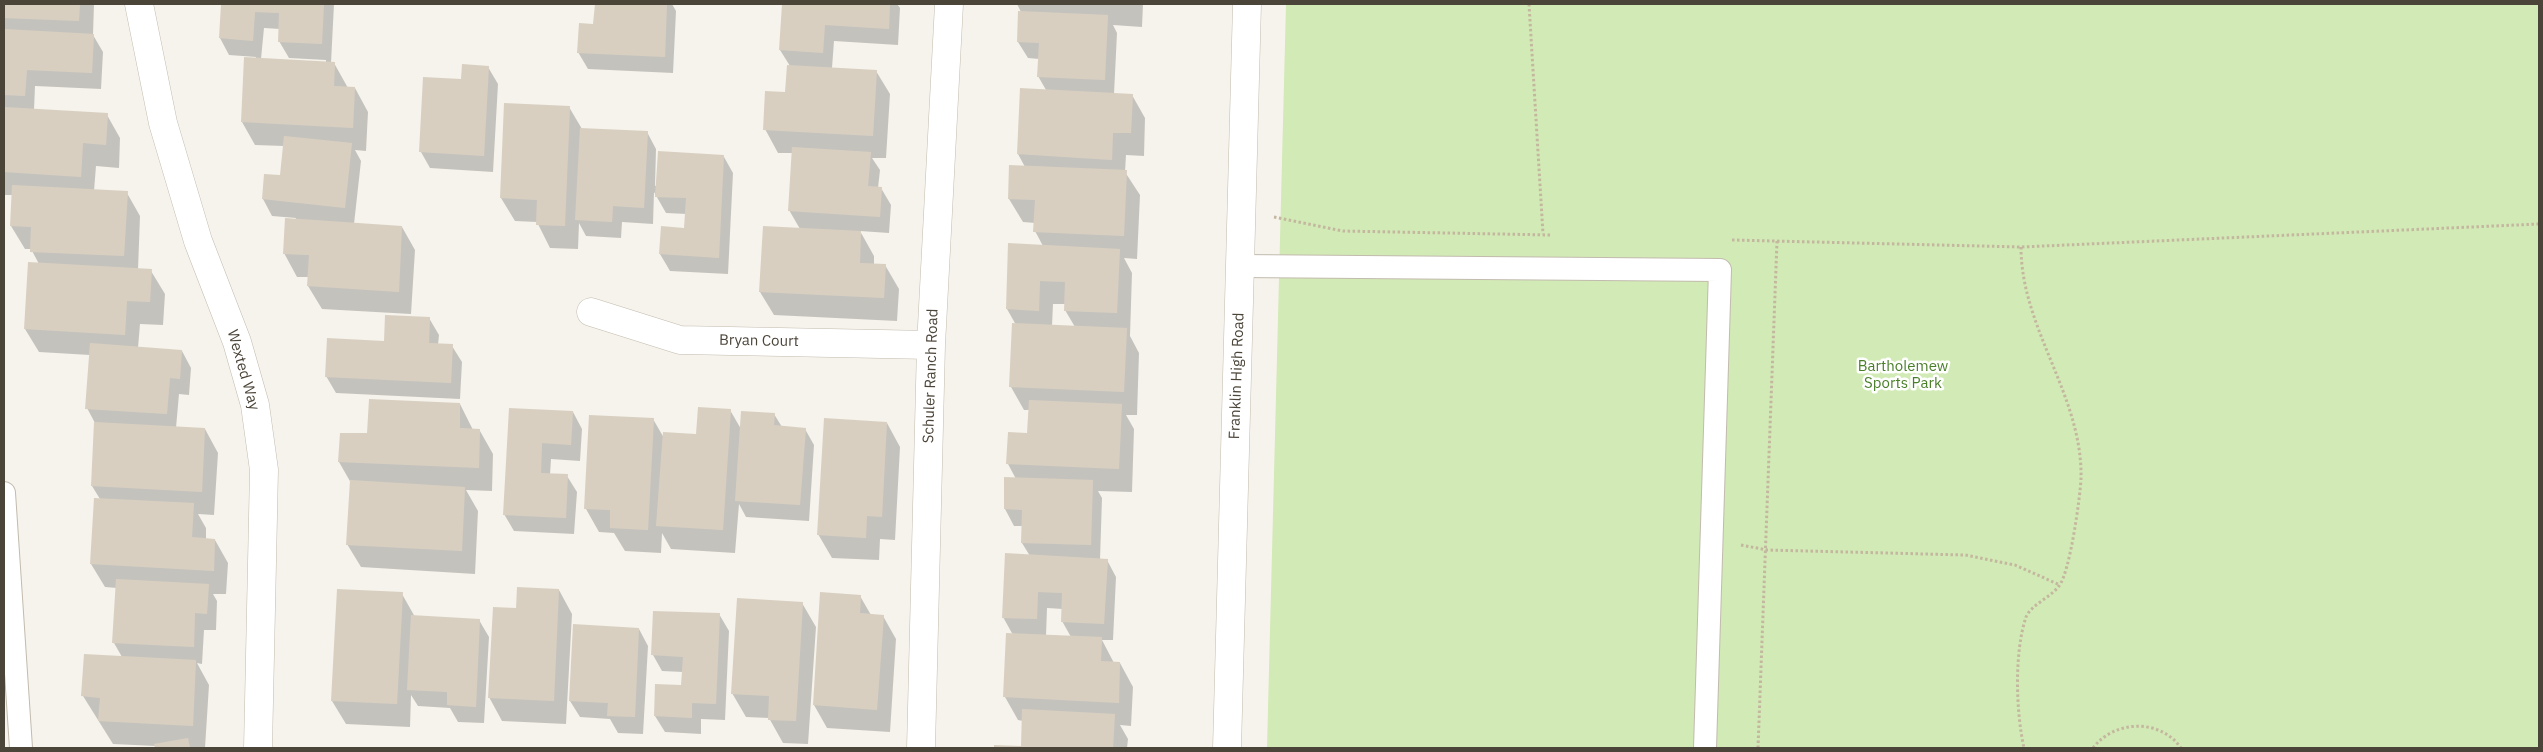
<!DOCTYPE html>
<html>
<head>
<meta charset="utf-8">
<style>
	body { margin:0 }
	#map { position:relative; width:2543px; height:752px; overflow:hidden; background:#f6f3ec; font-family:"IBM Plex Sans",sans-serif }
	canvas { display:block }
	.frame { position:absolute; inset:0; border:5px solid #4b4439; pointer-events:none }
</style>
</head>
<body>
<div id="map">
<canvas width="2543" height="752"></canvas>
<div class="frame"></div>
</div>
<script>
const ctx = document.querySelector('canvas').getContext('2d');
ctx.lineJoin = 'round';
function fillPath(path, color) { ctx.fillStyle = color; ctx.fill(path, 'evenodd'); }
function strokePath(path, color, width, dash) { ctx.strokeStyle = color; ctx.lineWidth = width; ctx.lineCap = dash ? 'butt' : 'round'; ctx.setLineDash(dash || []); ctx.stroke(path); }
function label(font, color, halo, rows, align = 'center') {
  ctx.font = font + ' "IBM Plex Sans",sans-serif'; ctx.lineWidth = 5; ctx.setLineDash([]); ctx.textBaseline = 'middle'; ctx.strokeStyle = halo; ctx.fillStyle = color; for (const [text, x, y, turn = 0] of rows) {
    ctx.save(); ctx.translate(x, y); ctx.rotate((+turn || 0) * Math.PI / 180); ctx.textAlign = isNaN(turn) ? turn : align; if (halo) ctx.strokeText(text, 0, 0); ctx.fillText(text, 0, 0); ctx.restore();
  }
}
const green = new Path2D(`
	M 1286,4 L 2539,4 L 2539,748 L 1267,748 Z`);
const shadow = new Path2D(`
	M 4,4 L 94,4 L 93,35 L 103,52 L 101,89 L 35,86 L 34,110 L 107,115 L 120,138 L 119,168 L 96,166 L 94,191 L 127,193 L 140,216 L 138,270 L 151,271 L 165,294 L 163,325 L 140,324 L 138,348 L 182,351 L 191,368 L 189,395 L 179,394 L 176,428 L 205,429 L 218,453 L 214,515 L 198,514 L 206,528 L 206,539 L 215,540 L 228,563 L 226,594 L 213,594 L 217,601 L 216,630 L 204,630 L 202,664 L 197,663 L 209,685 L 205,748 L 156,748 L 156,746 L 113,744 L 83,696 L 122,657 L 114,643 L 117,588 L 105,587 L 91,564 L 95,499 L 100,499 L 92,486 L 95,423 L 87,408 L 90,355 L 39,352 L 25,329 L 39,264 L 31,249 L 25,249 L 11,226 L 13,195 L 4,195 Z
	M 222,4 L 334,4 L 331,63 L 334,63 L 348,88 L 355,88 L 368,112 L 366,151 L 355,150 L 361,161 L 354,224 L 402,227 L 415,250 L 411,314 L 322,309 L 308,286 L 309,277 L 297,277 L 284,253 L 296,218 L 272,216 L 263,199 L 265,175 L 281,176 L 284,146 L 255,145 L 242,122 L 256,57 L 229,55 L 220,38 ZM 264,28 L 280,29 L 279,41 L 289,58 L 326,60 L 326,63 L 261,59 Z
	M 596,4 L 672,4 L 676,11 L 673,73 L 588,69 L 578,52 L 595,25 Z
	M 783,4 L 897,4 L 900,8 L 898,45 L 834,41 L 832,68 L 876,71 L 890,94 L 886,158 L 872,158 L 880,170 L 878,188 L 881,188 L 891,205 L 889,233 L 860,231 L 874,256 L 874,265 L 885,265 L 899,289 L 897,321 L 774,315 L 760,292 L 800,229 L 789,210 L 793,153 L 778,153 L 765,129 L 786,93 L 790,66 L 780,50 Z
	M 1017,4 L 1143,4 L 1142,27 L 1113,25 L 1117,33 L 1114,94 L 1132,95 L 1145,118 L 1144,156 L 1126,155 L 1125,172 L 1140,195 L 1137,259 L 1124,258 L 1132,273 L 1130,336 L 1139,353 L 1137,415 L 1126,415 L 1134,429 L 1132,492 L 1098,491 L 1102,498 L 1100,560 L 1107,560 L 1116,577 L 1113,640 L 1102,640 L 1114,663 L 1120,663 L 1133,687 L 1131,726 L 1120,725 L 1128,739 L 1127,748 L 995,748 L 996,746 L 1022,748 L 1023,721 L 1018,720 L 1005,697 L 1013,635 L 1003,617 L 1030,556 L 1022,543 L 1023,526 L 1014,526 L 1005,509 L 1016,479 L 1008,464 L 1028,434 L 1029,410 L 1024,410 L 1011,387 L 1016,325 L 1007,309 L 1043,246 L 1035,231 L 1035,223 L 1023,222 L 1009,199 L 1025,167 L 1018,154 L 1021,89 L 1046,90 L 1038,76 L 1039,59 L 1028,58 L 1018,42 L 1021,12 ZM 1053,304 L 1066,304 L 1065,310 L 1075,327 L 1052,326 ZM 1047,608 L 1063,609 L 1062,621 L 1071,637 L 1046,636 Z
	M 488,67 L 498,84 L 493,172 L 430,168 L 421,152 L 463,80 Z
	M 569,107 L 582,129 L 647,132 L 656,149 L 655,186 L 724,157 L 733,173 L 728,274 L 670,271 L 660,254 L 662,227 L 686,229 L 687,214 L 666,213 L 654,192 L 653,224 L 622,222 L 621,238 L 586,236 L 579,223 L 578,249 L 550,248 L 537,222 L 515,221 L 501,198 Z
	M 429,318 L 439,335 L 438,345 L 452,346 L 462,362 L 460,399 L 336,393 L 326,376 Z
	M 460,404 L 473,430 L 480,431 L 493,454 L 492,491 L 466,490 L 478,511 L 475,574 L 361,567 L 347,544 L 351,483 L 339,462 L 341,434 L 368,435 Z
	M 510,409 L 573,412 L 582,429 L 580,461 L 551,459 L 550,475 L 567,476 L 577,492 L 574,534 L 514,531 L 504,514 Z
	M 730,410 L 741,429 L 774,414 L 782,427 L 805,429 L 814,445 L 809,521 L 746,517 L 739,504 L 735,553 L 671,549 L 662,533 L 661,553 L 625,551 L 614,533 L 599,532 L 586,509 L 653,419 L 664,438 L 697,436 Z
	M 887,423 L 900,447 L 895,540 L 880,539 L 879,560 L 832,558 L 818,534 Z
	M 559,590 L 572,614 L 566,724 L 502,721 L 489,697 L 518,609 Z
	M 402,594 L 415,617 L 479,620 L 489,637 L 484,723 L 458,722 L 450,708 L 418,706 L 411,695 L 410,727 L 346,724 L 332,701 Z
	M 860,596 L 871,615 L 883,616 L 896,639 L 890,732 L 827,728 L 814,705 Z
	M 802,603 L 816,627 L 808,744 L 783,743 L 769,718 L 746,717 L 732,693 Z
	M 719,614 L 729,631 L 725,720 L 701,719 L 701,734 L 665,732 L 655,716 L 682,686 L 683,672 L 662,671 L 653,655 Z
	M 639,629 L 648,646 L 643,734 L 618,733 L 610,719 L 580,717 L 570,701 Z`);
const building = new Path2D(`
	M 4,4 L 80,4 L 79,21 L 4,18 Z
	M 221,4 L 324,4 L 322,44 L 278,42 L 279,13 L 255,12 L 253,41 L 219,38 Z
	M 595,4 L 667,4 L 665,57 L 577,53 L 579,23 L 593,24 Z
	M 782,4 L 890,4 L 889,29 L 825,25 L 823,53 L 779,50 Z
	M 1018,11 L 1108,15 L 1105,80 L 1037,77 L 1039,43 L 1017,42 Z
	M 4,29 L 94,34 L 92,73 L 27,70 L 25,96 L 4,95 Z
	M 244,57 L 335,62 L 334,86 L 355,87 L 353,128 L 241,122 Z
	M 462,64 L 489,66 L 484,156 L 419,152 L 423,77 L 461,79 Z
	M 787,65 L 877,70 L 873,136 L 763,130 L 765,91 L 785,92 Z
	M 1020,88 L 1133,94 L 1131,133 L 1113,133 L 1112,160 L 1017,154 Z
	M 504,103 L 570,106 L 565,226 L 536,225 L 537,200 L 500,198 Z
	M 4,107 L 108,113 L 106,145 L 83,143 L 81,177 L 4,172 Z
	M 580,128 L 648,131 L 644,208 L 613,206 L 612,222 L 575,220 Z
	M 284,136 L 352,143 L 345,208 L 262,199 L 264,174 L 280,175 Z
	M 792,147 L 871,152 L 868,186 L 882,187 L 880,217 L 788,211 Z
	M 658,151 L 724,155 L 719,258 L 659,254 L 661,226 L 684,228 L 686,198 L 655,197 Z
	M 1009,165 L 1127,170 L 1124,236 L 1033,232 L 1035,200 L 1008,199 Z
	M 12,185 L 128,191 L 124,256 L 30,252 L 31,227 L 10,226 Z
	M 285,218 L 402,226 L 399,292 L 307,286 L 309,255 L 283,254 Z
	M 763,226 L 861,231 L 860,263 L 886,264 L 884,298 L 759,292 Z
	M 1008,243 L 1120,249 L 1117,313 L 1064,311 L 1065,282 L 1040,281 L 1039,311 L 1006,309 Z
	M 28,262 L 152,269 L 150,302 L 127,301 L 125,335 L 24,329 Z
	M 385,315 L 430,317 L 429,343 L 453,344 L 451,383 L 325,377 L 327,338 L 384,341 Z
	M 1012,323 L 1127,328 L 1124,392 L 1009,387 Z
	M 90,343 L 182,350 L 180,379 L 170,378 L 167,414 L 85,409 Z
	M 369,399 L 460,403 L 460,428 L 480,429 L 479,468 L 338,462 L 340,433 L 367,433 Z
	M 1029,400 L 1122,404 L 1119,469 L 1006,464 L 1008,432 L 1027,433 Z
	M 698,407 L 731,409 L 723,530 L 656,526 L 663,432 L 696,434 Z
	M 509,408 L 573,411 L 571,445 L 542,443 L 541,473 L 568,474 L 566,518 L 503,515 Z
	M 741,411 L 775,413 L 774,425 L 806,428 L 800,505 L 735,501 Z
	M 589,415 L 654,418 L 648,530 L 610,528 L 610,510 L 584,509 Z
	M 824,418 L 887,422 L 882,517 L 867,516 L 866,538 L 817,535 Z
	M 94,422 L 205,428 L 202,492 L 91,486 Z
	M 1004,477 L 1093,480 L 1091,545 L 1021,543 L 1022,510 L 1004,509 Z
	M 350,480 L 465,487 L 462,551 L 346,545 Z
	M 94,498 L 194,503 L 192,537 L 215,539 L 214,571 L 90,564 Z
	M 1005,553 L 1108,559 L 1104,624 L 1061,622 L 1062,593 L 1038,592 L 1037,619 L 1002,618 Z
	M 116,579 L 209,584 L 207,614 L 195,613 L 194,647 L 112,643 Z
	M 517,587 L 559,589 L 554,701 L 488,698 L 493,607 L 516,608 Z
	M 337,589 L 403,592 L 397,704 L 331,701 Z
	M 820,592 L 861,595 L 860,613 L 884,615 L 877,710 L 813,705 Z
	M 737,598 L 803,602 L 796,721 L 768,720 L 769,696 L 731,694 Z
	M 653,611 L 720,613 L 716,704 L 692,703 L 692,718 L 654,716 L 655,684 L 681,685 L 683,657 L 651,655 Z
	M 411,615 L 480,619 L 476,707 L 447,705 L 447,692 L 407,690 Z
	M 573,624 L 639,628 L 635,717 L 607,716 L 608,703 L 569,701 Z
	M 1006,633 L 1102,637 L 1101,661 L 1120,662 L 1119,703 L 1003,697 Z
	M 84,654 L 196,660 L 193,726 L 98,721 L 100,698 L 81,696 Z
	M 1022,709 L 1115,714 L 1113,748 L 994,748 L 994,745 L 1021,746 Z
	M 188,738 L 190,748 L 155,748 L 154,744 Z`);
const path = new Path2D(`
	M 1529,4 L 1543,234
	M 1274,217 L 1343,231 L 1551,235
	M 1732,240 L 2021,247 L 2539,224
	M 2021,247 C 2021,329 2083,396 2081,479 C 2080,498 2070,572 2059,586 C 2051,597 2031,605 2026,617 C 2014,653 2016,712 2024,748
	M 1741,545 L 1767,550 L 1965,555 L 2015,565 L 2060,585
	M 1758,748 L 1777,241
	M 2093,748 C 2114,720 2160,718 2181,748`);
const service = new Path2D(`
	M 1240,266 L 1720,270 L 1705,748
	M 4,493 L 21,748`);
const minor = new Path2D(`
	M 139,4 L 163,123 L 198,241 L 237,342 L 255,405 L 264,470 L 258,748
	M 591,312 L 680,340 L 931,345
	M 921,748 L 931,345 L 949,4`);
const tertiary = new Path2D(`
	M 1227,748 L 1247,4`);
const streetNames = [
	["Bryan Court",759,341,1],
	["Wexted Way",243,370,74],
	["Schuler Ranch Road",931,376,-88],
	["Franklin High Road",1237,376,-88]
];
const parkNames = [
	["Bartholemew",1903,367],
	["Sports Park",1903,384]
];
fillPath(green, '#d2eab5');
fillPath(shadow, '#0003');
fillPath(building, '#d8cfc1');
strokePath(service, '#c2bbae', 24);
strokePath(minor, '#c2bbae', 29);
strokePath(tertiary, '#c2bbae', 29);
strokePath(path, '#c4b79f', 3, [2.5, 2.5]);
strokePath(service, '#fff', 22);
strokePath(minor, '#fff', 28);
strokePath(tertiary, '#fff', 28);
label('15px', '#4b4439', '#fff', streetNames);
label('15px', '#4a7f2a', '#fff', parkNames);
</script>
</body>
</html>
